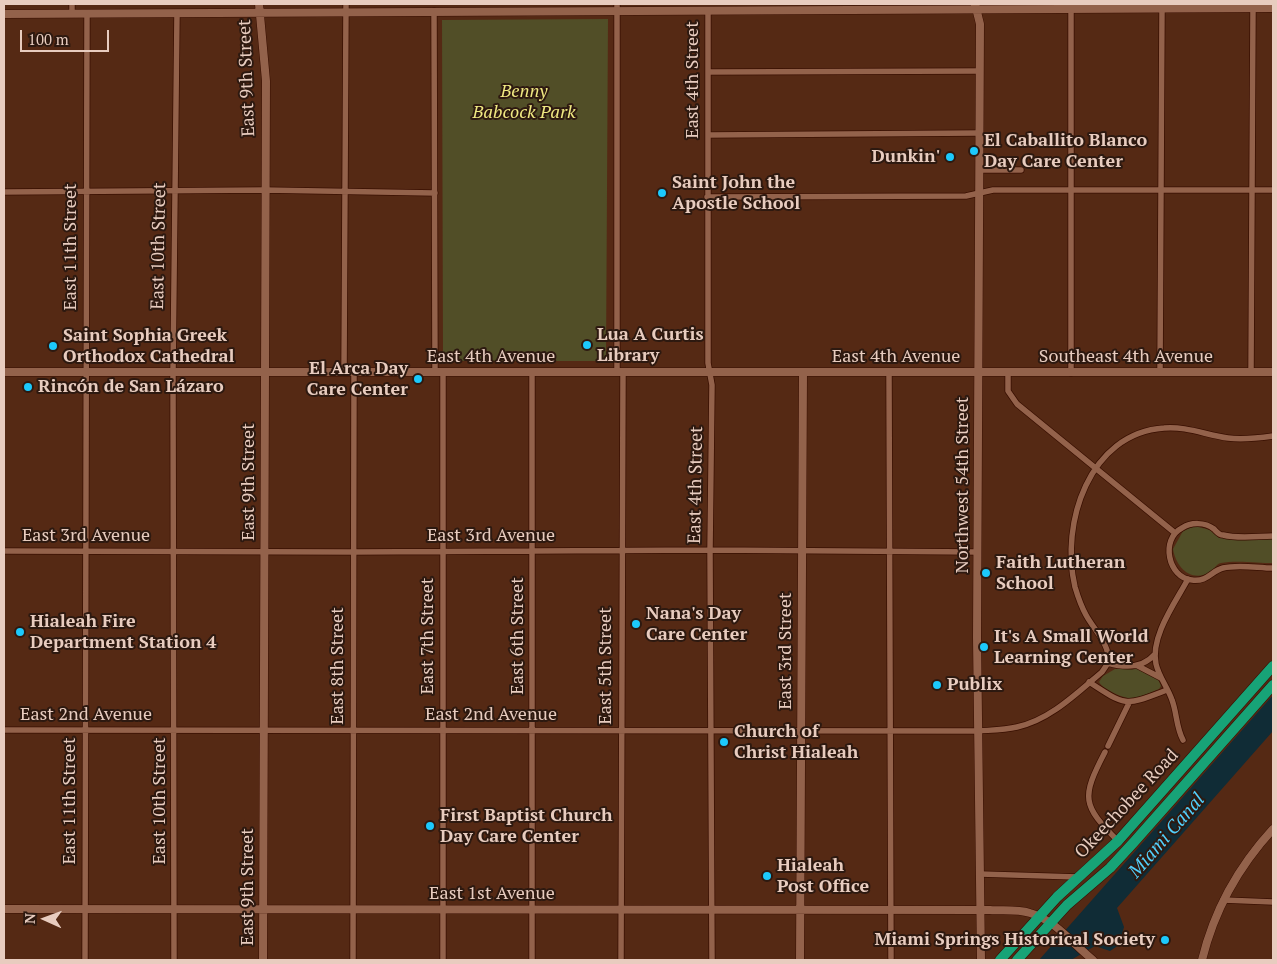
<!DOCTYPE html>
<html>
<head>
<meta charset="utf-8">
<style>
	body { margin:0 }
	#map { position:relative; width:1277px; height:964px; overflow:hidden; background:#552914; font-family:"PT Serif",serif }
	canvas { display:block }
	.frame { position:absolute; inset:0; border:5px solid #e8ccbf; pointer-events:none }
	.north { position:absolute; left:20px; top:894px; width:50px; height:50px; -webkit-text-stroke:4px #2d1910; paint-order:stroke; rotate:272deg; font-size:14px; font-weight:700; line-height:20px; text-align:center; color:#e8ccbf }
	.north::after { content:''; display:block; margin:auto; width:18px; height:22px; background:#e8ccbf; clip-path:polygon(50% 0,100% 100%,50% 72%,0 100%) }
	.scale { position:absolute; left:20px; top:30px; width:89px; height:22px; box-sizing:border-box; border:2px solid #e8ccbf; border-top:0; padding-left:6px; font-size:15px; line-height:18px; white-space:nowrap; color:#e8ccbf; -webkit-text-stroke:4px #2d1910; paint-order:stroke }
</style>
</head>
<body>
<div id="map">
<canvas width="1277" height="964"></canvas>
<div class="frame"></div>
<div class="north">N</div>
<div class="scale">100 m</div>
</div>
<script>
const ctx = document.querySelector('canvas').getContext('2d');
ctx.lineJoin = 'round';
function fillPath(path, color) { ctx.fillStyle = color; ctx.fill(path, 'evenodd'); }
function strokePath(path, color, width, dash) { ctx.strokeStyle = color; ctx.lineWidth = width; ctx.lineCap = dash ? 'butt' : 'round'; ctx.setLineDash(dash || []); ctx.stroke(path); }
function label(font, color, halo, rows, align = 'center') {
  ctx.font = font + ' "PT Serif",serif'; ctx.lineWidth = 4; ctx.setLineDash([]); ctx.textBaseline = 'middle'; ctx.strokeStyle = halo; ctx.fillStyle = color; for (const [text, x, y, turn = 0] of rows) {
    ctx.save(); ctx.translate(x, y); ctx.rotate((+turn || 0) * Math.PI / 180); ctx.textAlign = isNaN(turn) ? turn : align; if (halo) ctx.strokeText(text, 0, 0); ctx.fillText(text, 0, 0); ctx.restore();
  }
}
const green = new Path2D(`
	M 608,19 L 606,361 L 443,361 L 442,20 Z
	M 1195,526 L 1210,530 L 1219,538 L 1273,538 L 1273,563 C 1259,563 1235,560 1221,563 C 1216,564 1214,570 1209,573 C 1190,582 1176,567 1173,549 L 1183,531 Z
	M 1115,669 L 1140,669 L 1158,679 L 1161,686 L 1159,689 C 1139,697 1132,703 1112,692 C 1107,689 1102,687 1099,682 L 1103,676 Z`);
const water = new Path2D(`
	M 1273,695 L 1273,731 L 1117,908 L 1124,927 L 1119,945 L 1110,951 L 1095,946 L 1071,960 L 1039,960 Z`);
const street = new Path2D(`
	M 72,4 L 72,13
	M 708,10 L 708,363 L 712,385 L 710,550 L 712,960
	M 434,11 L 435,372
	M 708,72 L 980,71
	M 708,135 L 979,133
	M 979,170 L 1021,170
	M 4,192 L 264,190 L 435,193
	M 707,197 L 966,196 L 993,190 L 1273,190
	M 344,372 L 346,4
	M 443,372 L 443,960
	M 532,372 L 532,960
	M 617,372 L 617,4
	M 889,372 L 891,958
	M 1160,372 L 1162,8
	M 1251,372 L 1253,8
	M 1008,373 L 1008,391 L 1017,404 L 1175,533
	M 1071,373 L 1071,8
	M 1273,536 C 1258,536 1239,539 1223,535 C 1219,535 1217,532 1214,529 C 1205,522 1191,522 1182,528 C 1160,539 1168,578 1192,580 C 1208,582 1211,571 1223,568 C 1238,564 1258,568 1273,568
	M 4,551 L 354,552 L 710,550 L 978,552
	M 1108,663 C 1125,668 1143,668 1155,654
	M 1138,666 L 1161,678
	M 1089,682 C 1127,707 1125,706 1167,690
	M 4,730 L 978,731 C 991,730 1004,730 1017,727 C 1050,720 1077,693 1102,672 L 1108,663 C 1111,645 1094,630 1086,615 C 1081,606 1078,597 1075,587 C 1060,524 1089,433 1164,428 C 1186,426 1206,435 1228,438 C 1242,440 1259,438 1273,436
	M 1183,740 C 1176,727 1177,713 1172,700 C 1168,688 1159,677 1156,664 C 1150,637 1175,603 1188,579
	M 1108,746 L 1129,703
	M 1105,752 C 1081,798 1082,805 1118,841
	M 980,874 L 1078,877
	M 1223,900 L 1273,902
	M 85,960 L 87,13
	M 174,960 L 173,372 L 177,13
	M 353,960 L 354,372
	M 621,960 L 623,372`);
const secondary = new Path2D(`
	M 259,4 L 266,81 L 263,960
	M 975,4 L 980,24 L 977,637 L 981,960
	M 4,14 L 1273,8
	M 4,372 L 1273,372
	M 4,909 L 990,910 C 1003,911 1017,909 1030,913 C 1055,920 1073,944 1093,960
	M 800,960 L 803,372
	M 1202,960 C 1214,911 1239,866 1273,829`);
const highway = new Path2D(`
	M 1000,960 L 1057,897 L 1118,841 L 1273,666
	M 1017,960 L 1067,905 L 1110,868 L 1134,842 L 1273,685`);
const markers = [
	[974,151,5,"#1cc9fc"],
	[950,157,5,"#1cc9fc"],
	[662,193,5,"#1cc9fc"],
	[587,345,5,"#1cc9fc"],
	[53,346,5,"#1cc9fc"],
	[418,379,5,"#1cc9fc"],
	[28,387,5,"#1cc9fc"],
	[986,573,5,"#1cc9fc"],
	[636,624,5,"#1cc9fc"],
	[20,632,5,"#1cc9fc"],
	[984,647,5,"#1cc9fc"],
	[937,685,5,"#1cc9fc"],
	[724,742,5,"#1cc9fc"],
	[430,826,5,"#1cc9fc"],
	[767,876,5,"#1cc9fc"],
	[1165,940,5,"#1cc9fc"]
];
const streetNames = [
	["East 9th Street",247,78,-92],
	["East 4th Street",693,80,-90],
	["East 10th Street",159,246,-89],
	["East 11th Street",71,247,-90],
	["East 4th Avenue",491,357],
	["East 4th Avenue",896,357],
	["Southeast 4th Avenue",1126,357],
	["East 9th Street",249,482,-90],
	["East 4th Street",696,485,-89],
	["Northwest 54th Street",963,485,-90],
	["East 3rd Avenue",86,536],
	["East 3rd Avenue",491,536],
	["East 7th Street",428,636,-90],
	["East 6th Street",518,636,-90],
	["East 3rd Street",786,651,-90],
	["East 8th Street",338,666,-90],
	["East 5th Street",606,666,-90],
	["East 2nd Avenue",86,715],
	["East 2nd Avenue",491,715],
	["East 11th Street",70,801,-90],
	["East 10th Street",160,801,-90],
	["Okeechobee Road",1127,804,-47],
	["East 9th Street",248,887,-90],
	["East 1st Avenue",492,894]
];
const parkNames = [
	["Benny",524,92],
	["Babcock Park",524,113]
];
const poiNames = [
	["El Caballito Blanco",984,141],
	["Day Care Center",984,162],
	["Dunkin'",940,157,"right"],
	["Saint John the",672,183],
	["Apostle School",672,204],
	["Lua A Curtis",597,335],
	["Library",597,356],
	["Saint Sophia Greek",63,336],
	["Orthodox Cathedral",63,357],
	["El Arca Day",408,369,"right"],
	["Care Center",408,390,"right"],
	["Rincón de San Lázaro",38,387],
	["Faith Lutheran",996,563],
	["School",996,584],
	["Nana's Day",646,614],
	["Care Center",646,635],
	["Hialeah Fire",30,622],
	["Department Station 4",30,643],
	["It's A Small World",994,637],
	["Learning Center",994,658],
	["Publix",947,685],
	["Church of",734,732],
	["Christ Hialeah",734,753],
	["First Baptist Church",440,816],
	["Day Care Center",440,837],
	["Hialeah",777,866],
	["Post Office",777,887],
	["Miami Springs Historical Society",1155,940,"right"]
];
const waterNames = [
	["Miami Canal",1167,836,-49]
];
fillPath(green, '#514e27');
fillPath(water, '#102c36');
strokePath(street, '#390f00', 7);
strokePath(secondary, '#390f00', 9);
strokePath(highway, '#390f00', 11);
strokePath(street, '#93624b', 5.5);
strokePath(secondary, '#93624b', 8);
strokePath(highway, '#17a377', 10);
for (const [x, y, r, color] of markers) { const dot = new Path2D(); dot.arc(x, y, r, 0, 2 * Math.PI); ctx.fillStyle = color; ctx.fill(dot); strokePath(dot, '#2d1910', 2); }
label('18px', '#e8ccbf', '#2d1910', streetNames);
label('italic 18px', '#f0e982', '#2d1910', parkNames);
label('bold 18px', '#e8ccbf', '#2d1910', poiNames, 'left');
label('italic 19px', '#51cffb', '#2d1910', waterNames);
</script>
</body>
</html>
